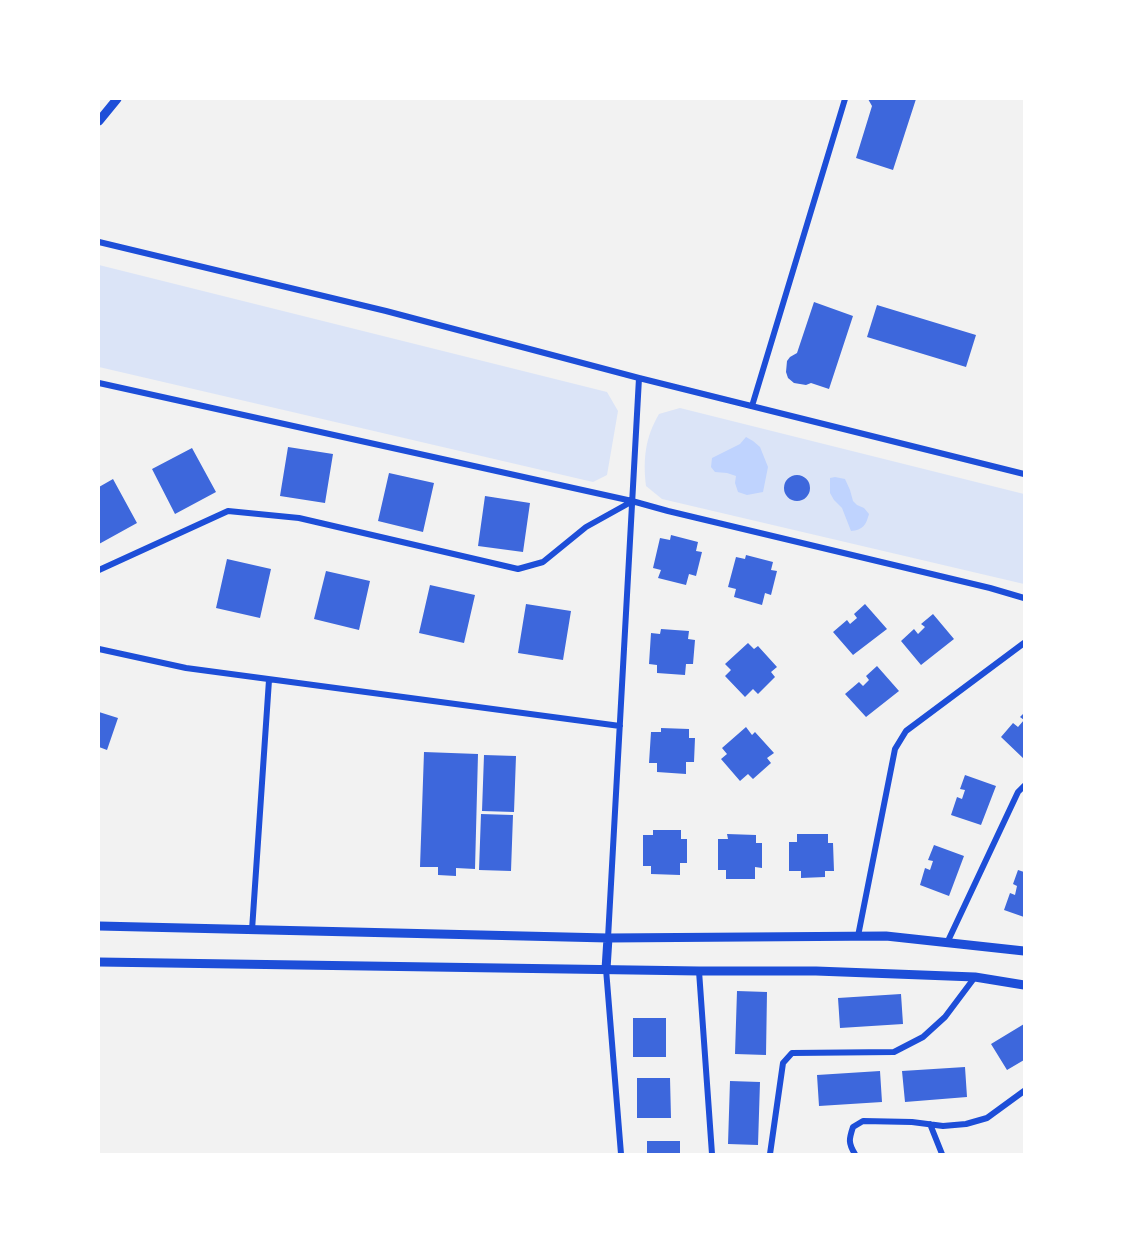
<!DOCTYPE html>
<html>
<head>
<meta charset="utf-8">
<style>
	body { margin:0 }
	#map { position:relative; width:1123px; height:1253px; overflow:hidden; background:#f2f2f2; font-family:Barlow,sans-serif }
	canvas { display:block }
	.frame { position:absolute; inset:0; border:100px solid #fff; pointer-events:none }
</style>
</head>
<body>
<div id="map">
<canvas width="1123" height="1253"></canvas>
<div class="frame"></div>
</div>
<script>
const ctx = document.querySelector('canvas').getContext('2d');
ctx.lineJoin = 'round';
function fillPath(path, color) { ctx.fillStyle = color; ctx.fill(path, 'evenodd'); }
function strokePath(path, color, width, dash) { ctx.strokeStyle = color; ctx.lineWidth = width; ctx.lineCap = dash ? 'butt' : 'round'; ctx.setLineDash(dash || []); ctx.stroke(path); }
const green = new Path2D(`
	M 99,265 L 607,392 L 618,411 L 607,475 L 593,482 L 99,367 Z
	M 680,408 L 1024,494 L 1024,584 L 662,499 L 646,486 C 643,459 645,438 659,414 Z`);
const water = new Path2D(`
	M 746,437 L 753,441 L 760,447 L 768,467 L 763,492 L 747,495 L 738,492 L 735,483 L 736,476 L 727,473 L 715,472 L 711,467 L 712,458 L 740,444 Z
	M 835,477 L 845,479 L 850,490 L 853,501 L 857,505 L 864,508 L 869,514 C 866,525 863,530 851,531 L 842,508 L 834,500 L 830,493 L 830,478 Z`);
const building = new Path2D(`
	M 868,99 L 916,99 L 893,170 L 856,158 L 872,106 Z
	M 814,302 L 853,316 L 829,389 L 811,383 L 806,385 L 794,383 L 788,378 L 786,372 L 787,361 L 790,357 L 797,353 Z
	M 877,305 L 976,335 L 966,367 L 867,337 Z
	M 288,447 L 333,454 L 325,503 L 280,496 Z
	M 192,448 L 216,492 L 175,514 L 152,469 Z
	M 389,473 L 434,483 L 423,532 L 378,521 Z
	M784 488a13 13 0 1 1 26 0a13 13 0 1 1-26 0Z
	M 113,479 L 137,523 L 99,544 L 99,487 Z
	M 485,496 L 530,503 L 523,552 L 478,546 Z
	M 671,535 L 698,542 L 696,551 L 702,552 L 696,576 L 689,574 L 686,585 L 658,578 L 661,570 L 653,568 L 660,538 L 670,540 Z
	M 746,555 L 773,562 L 771,570 L 777,571 L 771,595 L 765,593 L 762,605 L 734,597 L 736,589 L 728,587 L 736,557 L 745,559 Z
	M 227,559 L 271,569 L 260,618 L 216,608 Z
	M 326,571 L 370,581 L 359,630 L 314,619 Z
	M 430,585 L 475,595 L 464,643 L 419,633 Z
	M 526,604 L 571,611 L 563,660 L 518,653 Z
	M 865,604 L 887,629 L 853,655 L 833,632 L 847,620 L 850,624 L 857,618 L 854,614 Z
	M 933,614 L 954,639 L 921,665 L 901,641 L 914,629 L 918,634 L 925,627 L 921,624 Z
	M 661,629 L 689,631 L 688,639 L 695,640 L 693,664 L 686,664 L 685,675 L 657,673 L 657,665 L 649,664 L 651,633 L 660,634 Z
	M 748,643 L 754,649 L 758,646 L 777,667 L 771,672 L 775,677 L 758,694 L 753,689 L 745,697 L 725,676 L 731,670 L 725,664 Z
	M 877,666 L 899,691 L 866,717 L 845,694 L 859,682 L 863,686 L 869,680 L 866,676 Z
	M 99,712 L 118,718 L 107,750 L 99,747 Z
	M 1024,713 L 1024,759 L 1001,737 L 1013,723 L 1018,727 L 1024,720 L 1020,717 Z
	M 746,727 L 752,735 L 755,732 L 774,753 L 767,758 L 771,763 L 753,779 L 748,774 L 740,781 L 721,759 L 727,754 L 722,748 Z
	M 661,728 L 689,729 L 689,738 L 695,738 L 694,762 L 686,762 L 686,774 L 657,772 L 657,763 L 649,763 L 651,732 L 661,732 Z
	M 424,752 L 478,754 L 475,869 L 456,868 L 456,876 L 438,875 L 438,867 L 420,867 Z
	M 484,755 L 516,756 L 514,812 L 482,811 Z
	M 965,775 L 996,786 L 981,825 L 951,815 L 957,797 L 962,799 L 965,790 L 960,789 Z
	M 481,814 L 513,815 L 511,871 L 479,870 Z
	M 653,830 L 681,830 L 681,839 L 687,839 L 687,863 L 680,863 L 680,875 L 651,874 L 651,866 L 643,866 L 643,835 L 653,835 Z
	M 727,834 L 756,835 L 756,843 L 762,843 L 762,868 L 755,867 L 755,879 L 726,879 L 726,870 L 718,870 L 718,839 L 728,839 Z
	M 797,834 L 828,834 L 828,843 L 833,843 L 834,871 L 825,871 L 825,877 L 801,878 L 801,871 L 789,871 L 789,842 L 797,842 Z
	M 934,845 L 964,856 L 949,896 L 920,885 L 925,868 L 930,870 L 933,861 L 928,860 Z
	M 1018,870 L 1024,872 L 1024,917 L 1004,910 L 1010,893 L 1015,895 L 1017,886 L 1013,884 Z
	M 737,991 L 767,992 L 766,1055 L 735,1054 Z
	M 901,994 L 903,1024 L 840,1028 L 838,998 Z
	M 633,1018 L 666,1018 L 666,1057 L 633,1057 Z
	M 1024,1024 L 1024,1060 L 1007,1070 L 991,1044 Z
	M 965,1067 L 967,1097 L 905,1102 L 902,1071 Z
	M 880,1071 L 882,1102 L 819,1106 L 817,1075 Z
	M 637,1078 L 670,1078 L 671,1118 L 637,1118 Z
	M 730,1081 L 760,1082 L 758,1145 L 728,1144 Z
	M 647,1141 L 680,1141 L 680,1154 L 647,1154 Z`);
const minor = new Path2D(`
	M 99,242 L 386,311 L 639,378 L 1024,474
	M 99,383 L 632,501 L 668,511 L 990,588 L 1024,598
	M 752,406 L 845,99
	M 99,570 L 228,511 L 299,518 L 518,569 L 543,562 L 586,527 L 631,502
	M 99,649 L 186,668 L 620,726
	M 252,930 L 269,680
	M 858,936 L 895,749 L 906,731 L 1024,643
	M 608,938 L 639,378
	M 947,943 L 1018,792 L 1024,786
	M 606,969 L 621,1154
	M 699,971 L 712,1154
	M 930,1124 L 942,1154
	M 770,1154 L 783,1063 L 792,1053 L 894,1052 L 923,1037 L 945,1017 L 975,977
	M 855,1154 C 848,1143 849,1139 853,1127 L 863,1121 L 912,1122 L 943,1126 L 966,1124 L 987,1118 L 1024,1091`);
const tertiary = new Path2D(`
	M 99,121 L 117,99
	M 99,926 L 608,938 L 886,936 L 1024,951
	M 99,962 L 699,971 L 816,971 L 975,977 L 1024,985
	M 606,969 L 608,938`);
fillPath(green, '#dbe4f7');
fillPath(water, '#bfd3fe');
fillPath(building, '#3d67dc');
strokePath(minor, '#1d4ed8', 6);
strokePath(tertiary, '#1d4ed8', 9);
</script>
</body>
</html>
